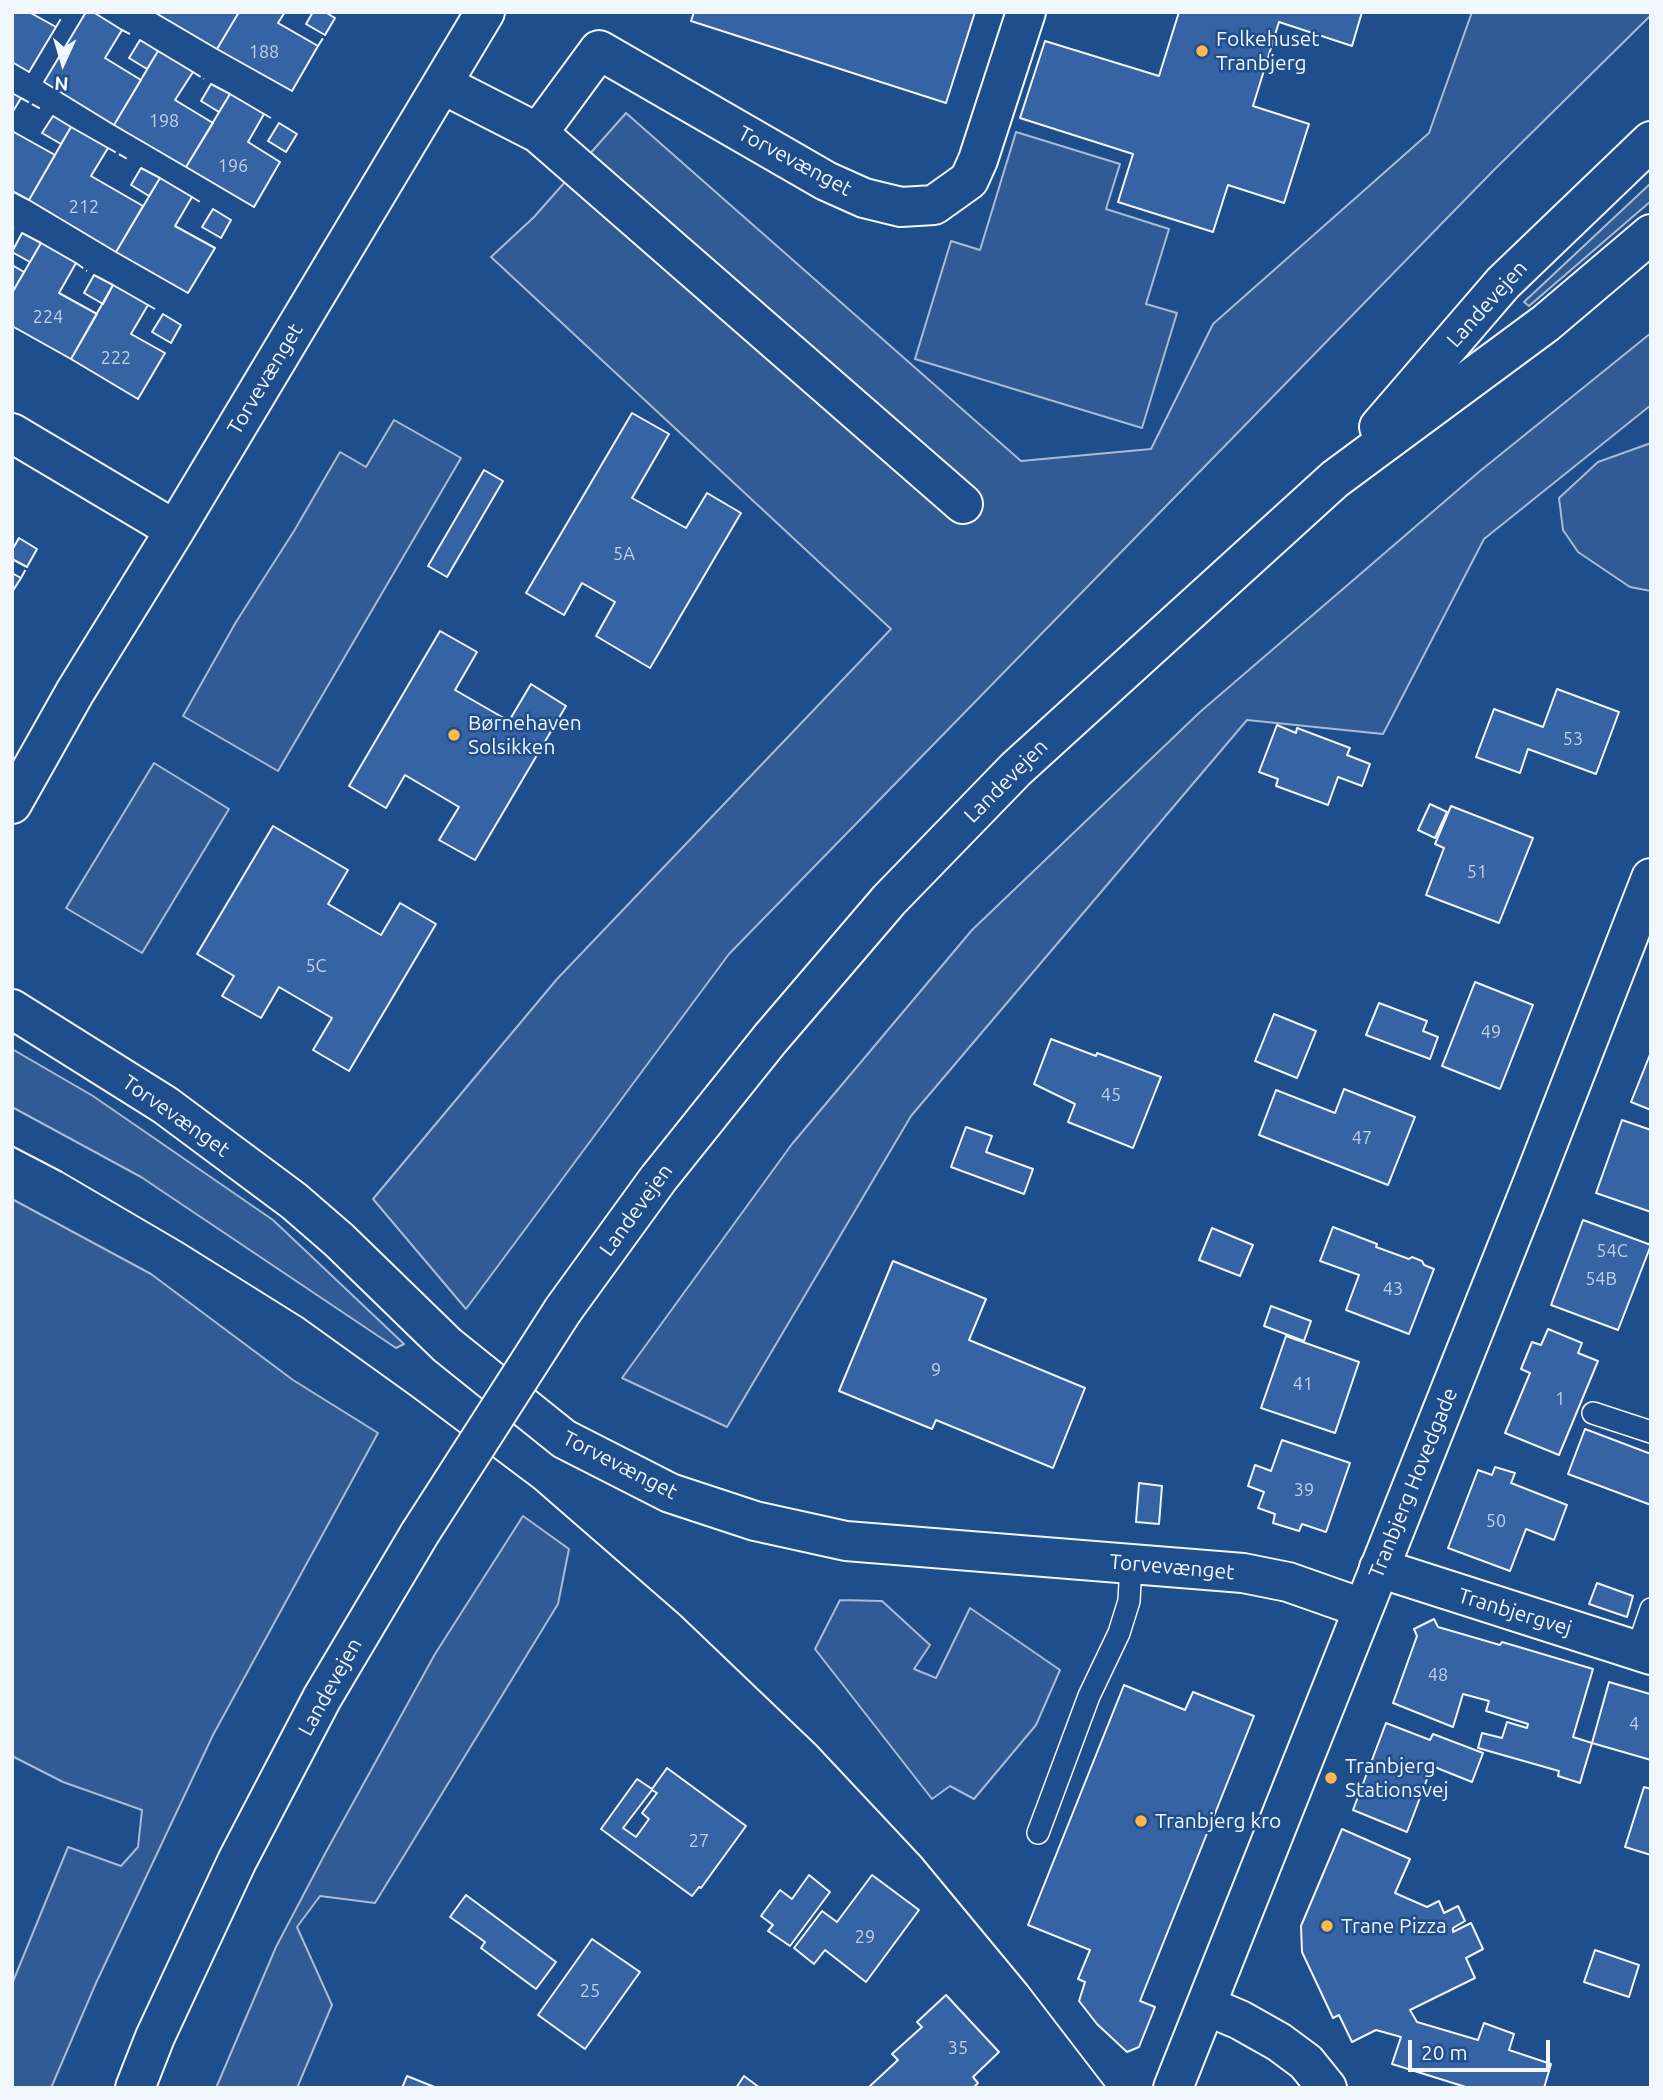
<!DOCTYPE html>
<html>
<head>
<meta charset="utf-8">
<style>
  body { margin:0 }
  #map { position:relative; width:1663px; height:2100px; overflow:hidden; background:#1f4e8c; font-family:Ubuntu,sans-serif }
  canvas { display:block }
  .frame { position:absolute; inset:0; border:14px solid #f2f6ff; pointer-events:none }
  .north { position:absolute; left:28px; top:28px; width:70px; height:70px; -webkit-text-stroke:5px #1f4e8c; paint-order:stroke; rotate:184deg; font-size:19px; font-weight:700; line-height:28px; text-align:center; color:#f2f6ff }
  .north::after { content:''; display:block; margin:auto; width:24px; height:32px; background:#f2f6ff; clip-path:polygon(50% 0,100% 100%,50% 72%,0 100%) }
  .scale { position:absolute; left:1408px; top:2040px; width:142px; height:32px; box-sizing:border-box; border:4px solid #f2f6ff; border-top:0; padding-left:9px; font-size:21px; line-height:24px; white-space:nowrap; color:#f2f6ff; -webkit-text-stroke:5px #1f4e8c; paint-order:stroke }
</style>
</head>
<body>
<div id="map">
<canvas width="1663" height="2100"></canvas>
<div class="frame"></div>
<div class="north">N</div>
<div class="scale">20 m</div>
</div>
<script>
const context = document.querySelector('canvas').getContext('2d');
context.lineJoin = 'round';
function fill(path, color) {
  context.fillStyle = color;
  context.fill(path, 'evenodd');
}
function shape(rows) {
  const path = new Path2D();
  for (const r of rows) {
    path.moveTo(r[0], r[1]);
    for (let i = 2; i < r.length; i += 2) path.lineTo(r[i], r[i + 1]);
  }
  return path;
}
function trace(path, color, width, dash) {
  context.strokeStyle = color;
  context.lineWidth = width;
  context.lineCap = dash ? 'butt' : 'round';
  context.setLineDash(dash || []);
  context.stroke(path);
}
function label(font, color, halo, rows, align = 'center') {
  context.font = font + ' Ubuntu,sans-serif';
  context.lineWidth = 5;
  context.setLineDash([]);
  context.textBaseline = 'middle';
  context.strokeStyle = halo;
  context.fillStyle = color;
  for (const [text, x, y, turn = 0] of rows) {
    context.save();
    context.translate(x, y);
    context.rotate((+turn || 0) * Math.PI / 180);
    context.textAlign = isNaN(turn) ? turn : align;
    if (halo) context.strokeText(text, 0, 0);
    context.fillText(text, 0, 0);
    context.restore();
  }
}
const built = shape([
  [1472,12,1651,12,1651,15,1493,171,729,954,466,1309,373,1199,557,979,891,629,491,257,534,217,626,113,1021,461,1151,449,1213,324,1429,133,1472,12],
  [1016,132,1120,164,1106,209,1169,229,1146,304,1177,313,1142,428,915,359,951,241,980,250,1016,132],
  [1651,183,1651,201,1529,306,1524,302,1651,183],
  [1651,333,1651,405,1484,539,1383,734,1247,720,911,1116,727,1427,622,1378,792,1144,972,930,1200,712,1480,471,1651,333],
  [394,420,461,458,278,771,183,716,236,622,294,531,340,452,366,467,394,420],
  [1651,443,1651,591,1630,587,1578,552,1563,530,1559,498,1598,462,1651,443],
  [154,763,229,809,142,953,66,908,154,763],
  [12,1049,93,1096,273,1220,404,1344,396,1348,141,1177,12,1107,12,1049],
  [12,1199,151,1274,293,1380,378,1433,213,1735,96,1983,51,2088,12,2088,12,1984,68,1847,121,1866,138,1847,142,1810,63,1782,12,1756,12,1199],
  [523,1516,569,1549,558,1604,375,1903,320,1896,297,1927,332,2005,297,2088,216,2088,276,1947,327,1850,435,1654,523,1516],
  [840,1600,882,1601,930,1645,914,1669,936,1678,970,1608,1060,1670,1036,1725,974,1799,950,1786,932,1799,815,1649,840,1600]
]);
const building = shape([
  [12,12,29,12,56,27,29,72,12,62,12,12],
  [86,12,93,12,122,30,105,58,141,80,114,125,44,82,86,12],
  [154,12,239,12,217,49,154,12],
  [239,12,285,12,278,23,318,46,292,91,217,49,239,12],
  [313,12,325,12,335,18,325,35,306,24,313,12],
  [694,12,975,12,946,103,691,21,694,12],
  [1179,12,1362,12,1352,46,1279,22,1253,106,1309,124,1284,203,1228,185,1213,232,1118,202,1133,154,1020,118,1045,41,1159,76,1179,12],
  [140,40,158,51,147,69,129,58,140,40],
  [158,51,193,72,175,100,213,123,186,167,114,125,158,51],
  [211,84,230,94,219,112,201,101,211,84],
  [12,93,21,98,12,113,12,93],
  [230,94,264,114,248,142,280,162,254,207,186,167,230,94],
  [53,116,71,127,61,144,42,133,53,116],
  [279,123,297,134,286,152,268,141,279,123],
  [71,127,108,148,91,176,143,206,116,252,29,200,71,127],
  [12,131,55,155,29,200,12,191,12,131],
  [141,168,160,178,149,196,131,185,141,168],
  [160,178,192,197,175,226,215,248,188,293,116,252,160,178],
  [213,209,231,220,221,238,202,227,213,209],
  [22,233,41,243,30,262,12,252,22,233],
  [41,243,76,263,59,293,97,314,71,359,12,326,12,293,41,243],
  [12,265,24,272,12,293,12,265],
  [94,275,113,285,103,304,84,293,94,275],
  [113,285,148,305,131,334,165,353,138,399,71,359,113,285],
  [163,314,181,325,171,343,152,332,163,314],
  [632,413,669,434,632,498,686,528,707,493,741,513,650,668,596,636,615,602,582,583,564,615,526,593,632,413],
  [484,470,503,481,447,577,428,566,484,470],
  [19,538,37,549,27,567,12,559,12,550,19,538],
  [12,573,21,578,12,592,12,573],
  [440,631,477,652,455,690,509,721,531,684,566,706,475,860,439,840,459,807,405,775,386,808,349,786,440,631],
  [1557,689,1619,712,1596,774,1528,749,1520,773,1476,757,1494,709,1543,727,1557,689],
  [1277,725,1296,733,1297,728,1350,748,1347,755,1370,764,1362,786,1338,777,1328,805,1276,786,1278,779,1259,772,1277,725],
  [1430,804,1447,812,1435,838,1418,830,1430,804],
  [1451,806,1533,838,1499,923,1426,895,1444,848,1435,844,1451,806],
  [273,826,348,870,328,904,381,935,400,903,436,924,349,1071,313,1050,332,1018,279,987,261,1018,222,996,234,976,197,954,273,826],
  [1475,982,1533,1005,1500,1089,1442,1066,1475,982],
  [1379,1003,1427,1021,1423,1031,1438,1037,1430,1059,1366,1035,1379,1003],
  [1274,1014,1316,1031,1297,1078,1255,1061,1274,1014],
  [1051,1039,1096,1056,1097,1053,1161,1077,1133,1148,1068,1122,1075,1104,1034,1084,1051,1039],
  [1651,1052,1651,1110,1631,1102,1651,1052],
  [1344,1089,1415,1117,1388,1185,1259,1135,1276,1090,1335,1113,1344,1089],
  [1622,1120,1651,1130,1651,1212,1596,1193,1622,1120],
  [966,1127,992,1136,986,1152,1033,1169,1024,1194,951,1167,966,1127],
  [1583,1220,1651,1245,1618,1330,1551,1305,1583,1220],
  [1333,1227,1377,1244,1376,1247,1409,1259,1412,1257,1422,1261,1424,1265,1434,1269,1409,1334,1346,1310,1359,1275,1320,1261,1333,1227],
  [1212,1228,1253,1245,1240,1276,1199,1260,1212,1228],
  [893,1261,986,1299,969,1340,1085,1388,1053,1468,936,1420,932,1429,839,1391,893,1261],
  [1271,1306,1311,1321,1304,1341,1264,1326,1271,1306],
  [1548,1329,1582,1343,1578,1353,1598,1361,1559,1455,1505,1433,1530,1373,1521,1369,1532,1342,1541,1345,1548,1329],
  [1286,1336,1359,1362,1335,1433,1261,1408,1286,1336],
  [1585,1429,1651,1454,1651,1505,1568,1474,1585,1429],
  [1282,1440,1350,1463,1326,1532,1302,1524,1299,1531,1273,1523,1275,1514,1258,1508,1264,1492,1248,1486,1255,1465,1271,1471,1282,1440],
  [1495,1467,1515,1473,1511,1483,1567,1505,1554,1540,1526,1529,1510,1571,1448,1548,1478,1470,1492,1475,1495,1467],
  [1139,1483,1162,1486,1159,1524,1136,1522,1139,1483],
  [1597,1583,1633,1596,1627,1617,1589,1604,1597,1583],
  [1434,1619,1438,1627,1500,1645,1502,1642,1593,1669,1573,1737,1592,1743,1580,1783,1558,1776,1559,1771,1478,1748,1482,1733,1502,1738,1507,1722,1527,1728,1528,1724,1486,1711,1489,1701,1463,1694,1453,1727,1393,1703,1417,1636,1414,1629,1434,1619],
  [1609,1682,1650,1694,1651,1692,1651,1760,1592,1743,1609,1682],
  [1124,1685,1185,1710,1193,1692,1254,1716,1140,2001,1155,2007,1139,2047,1127,2052,1097,2024,1079,2001,1085,1982,1078,1979,1090,1950,1028,1925,1124,1685],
  [1386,1723,1430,1740,1433,1734,1483,1753,1472,1782,1432,1766,1407,1832,1353,1810,1386,1723],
  [667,1768,746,1826,701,1888,699,1887,692,1896,601,1829,637,1779,652,1789,667,1768],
  [652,1790,657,1793,642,1813,649,1819,636,1837,623,1828,652,1790],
  [1644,1787,1651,1789,1651,1855,1625,1847,1644,1787],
  [1342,1829,1410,1859,1395,1893,1427,1907,1439,1901,1444,1913,1458,1906,1465,1921,1453,1928,1453,1932,1471,1923,1483,1949,1466,1958,1475,1978,1410,2010,1417,2022,1478,2040,1484,2023,1514,2034,1509,2050,1551,2064,1544,2088,1469,2088,1392,2064,1401,2037,1376,2030,1352,2042,1339,2015,1333,2018,1302,1952,1301,1926,1342,1829],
  [809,1875,830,1892,790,1946,768,1931,773,1925,761,1916,780,1890,792,1899,809,1875],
  [872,1875,919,1910,866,1982,825,1950,814,1964,794,1948,822,1911,837,1922,872,1875],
  [466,1895,556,1962,536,1989,481,1948,485,1942,450,1917,466,1895],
  [592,1939,640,1972,585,2049,538,2015,592,1939],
  [1595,1950,1639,1965,1629,1997,1584,1982,1595,1950],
  [946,1995,999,2052,973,2077,978,2083,973,2088,872,2088,870,2086,898,2060,892,2054,922,2027,917,2022,946,1995],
  [407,2076,437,2088,402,2088,407,2076],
  [744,2076,760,2088,736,2088,744,2076]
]);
const lane = shape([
  [1593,1413,1651,1432],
  [1637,1650,1651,1609],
  [1038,1833,1089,1696,1119,1633,1129,1601,1131,1564]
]);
const street = shape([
  [442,84,538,133,963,504],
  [538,133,599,50,826,181,864,198,901,207,934,205,969,180,978,160,1026,12],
  [12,433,175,530],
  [12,804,75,692,175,530,485,12],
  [12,1009,165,1105,294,1201,339,1240,447,1345,564,1439,670,1493,755,1521,846,1541,1243,1573,1288,1582,1362,1608],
  [1379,1568,1651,1655],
  [1207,2006,1240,2020,1279,2042,1306,2062,1327,2088]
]);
const secondary = shape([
  [1379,427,1503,283,1651,141],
  [563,1310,658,1179,770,1039,889,900,1016,769,1335,479,1546,323,1651,234],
  [135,2088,155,2037,237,1861,322,1698,420,1533],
  [1173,2088,1531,1187,1651,878]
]);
const tram = shape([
  [12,1146,62,1172,183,1243,303,1318,413,1397,534,1488,680,1615,816,1745,921,1857,1027,1985,1106,2088]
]);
const secondaryBridge = shape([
  [420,1533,563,1310]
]);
const fence = shape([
  [56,27,62,17],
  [122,30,132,35],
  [318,46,325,35],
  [193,72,204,79],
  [21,98,41,109],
  [264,114,271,118],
  [108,148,129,160],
  [192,197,200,202],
  [12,227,14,228],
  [76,263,87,271],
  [148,305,155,309],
  [21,578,27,567]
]);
const markers = [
  [1202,51,7,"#ffb74d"],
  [454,735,7,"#ffb74d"],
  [1331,1778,7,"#ffb74d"],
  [1141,1821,7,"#ffb74d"],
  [1327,1926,7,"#ffb74d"]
];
const numberNames = [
  ["188",264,52],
  ["198",164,121],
  ["196",233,166],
  ["212",84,207],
  ["224",48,317],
  ["222",116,358],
  ["5A",624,554],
  ["53",1573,739],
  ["51",1477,872],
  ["5C",316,966],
  ["49",1491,1032],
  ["45",1111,1095],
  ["47",1362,1138],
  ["54C",1612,1251],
  ["54B",1601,1279],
  ["43",1393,1289],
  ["9",936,1370],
  ["41",1303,1384],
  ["1",1560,1399],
  ["39",1304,1490],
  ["50",1496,1521],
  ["48",1438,1675],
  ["4",1634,1724],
  ["27",699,1841],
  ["29",865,1937],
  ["25",590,1991],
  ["35",958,2048]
];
const poiNames = [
  ["Folkehuset",1216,39],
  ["Tranbjerg",1216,63],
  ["Børnehaven",468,723],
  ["Solsikken",468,747],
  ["Tranbjerg",1345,1766],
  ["Stationsvej",1345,1790],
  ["Tranbjerg kro",1155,1821],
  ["Trane Pizza",1341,1926]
];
const streetNames = [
  ["Torvevænget",795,161,28],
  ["Landevejen",1487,304,-48],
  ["Torvevænget",265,379,-59],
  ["Landevejen",1006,781,-45],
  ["Torvevænget",176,1116,35],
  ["Landevejen",636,1210,-54],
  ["Torvevænget",620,1465,27],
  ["Tranbjerg Hovedgade",1413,1483,-68],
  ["Torvevænget",1172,1567,5],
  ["Tranbjergvej",1515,1612,17],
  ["Landevejen",330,1687,-61]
];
fill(built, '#305b95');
trace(built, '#a8bbd7', 2);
fill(building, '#3563a3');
trace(building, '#f2f6ff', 2);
trace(lane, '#f2f6ff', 24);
trace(street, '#f2f6ff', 42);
trace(secondary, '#f2f6ff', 42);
trace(lane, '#1f4e8c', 21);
trace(street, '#1f4e8c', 38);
trace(secondary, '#1f4e8c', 38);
trace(tram, '#f2f6ff', 2);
trace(secondaryBridge, '#f2f6ff', 42, []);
trace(secondaryBridge, '#1f4e8c', 38);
trace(fence, '#f2f6ff', 2, [9, 3.5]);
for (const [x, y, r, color] of markers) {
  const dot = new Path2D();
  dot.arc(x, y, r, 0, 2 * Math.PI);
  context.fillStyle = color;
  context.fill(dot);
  trace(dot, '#1f4e8c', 2.5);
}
label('18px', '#c3d1e8', null, numberNames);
label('21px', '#f2f6ff', '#1f4e8c', poiNames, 'left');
label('21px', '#f2f6ff', '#1f4e8c', streetNames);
</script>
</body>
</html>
